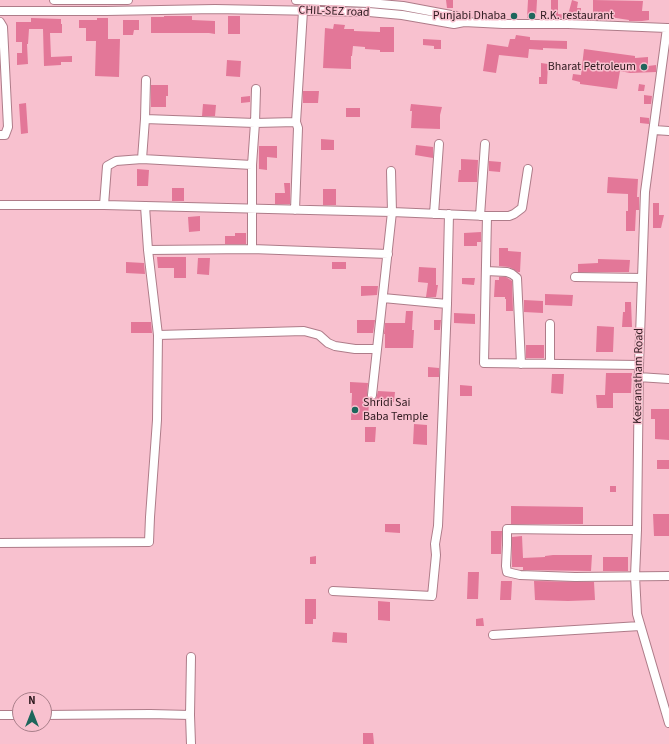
<!DOCTYPE html>
<html>
<head>
<meta charset="utf-8">
<style>
  body { margin:0 }
  #map { position:relative; width:669px; height:744px; overflow:hidden; background:#f8c1cf; font-family:"Source Sans 3",sans-serif }
  canvas { display:block }
  .north { position:absolute; left:12px; top:692px; width:40px; height:40px; box-sizing:border-box; background:#f8c1cf; border:1px solid #a77e89; border-radius:50%; rotate:0deg; font-size:11px; font-weight:700; line-height:16px; text-align:center; color:#2e1a1f }
  .north::after { content:''; display:block; margin:auto; width:14px; height:18px; background:#1e665c; clip-path:polygon(50% 0,100% 100%,50% 72%,0 100%) }
</style>
</head>
<body>
<div id="map">
<canvas width="669" height="744"></canvas>
<div class="north">N</div>
</div>
<script>
const context = document.querySelector('canvas').getContext('2d');
context.lineJoin = 'round';
function fill(path, color) {
  context.fillStyle = color;
  context.fill(path, 'evenodd');
}
function shape(rows) {
  const path = new Path2D();
  for (const r of rows) {
    path.moveTo(r[0], r[1]);
    for (let i = 2; i < r.length; i += 2) path.lineTo(r[i], r[i + 1]);
  }
  return path;
}
function trace(path, color, width, dash) {
  context.strokeStyle = color;
  context.lineWidth = width;
  context.lineCap = dash ? 'butt' : 'round';
  context.setLineDash(dash || []);
  context.stroke(path);
}
function label(font, color, halo, rows, align = 'center') {
  context.font = font + ' "Source Sans 3",sans-serif';
  context.lineWidth = 3;
  context.setLineDash([]);
  context.textBaseline = 'middle';
  context.strokeStyle = halo;
  context.fillStyle = color;
  for (const [text, x, y, turn = 0] of rows) {
    context.save();
    context.translate(x, y);
    context.rotate((+turn || 0) * Math.PI / 180);
    context.textAlign = isNaN(turn) ? turn : align;
    if (halo) context.strokeText(text, 0, 0);
    context.fillText(text, 0, 0);
    context.restore();
  }
}
const building = shape([
  [446,0,453,0,453,8,447,8],
  [528,0,537,0,536,18,527,18],
  [551,0,558,0,558,14,568,15,572,0,578,2,577,8,581,8,581,13,593,13,593,0,643,1,642,11,649,11,649,20,642,21,629,21,629,20,603,16,603,20,550,18,550,14,551,14],
  [164,16,192,16,192,20,215,21,215,34,209,33,151,33,151,17,164,17],
  [228,16,240,16,240,34,228,34],
  [31,18,61,19,61,24,62,24,62,33,50,33,51,57,72,56,72,62,61,62,61,65,44,66,43,29,29,29,28,44,27,44,28,64,17,65,17,53,22,53,22,42,16,42,16,22,31,22],
  [97,18,108,18,108,39,120,39,119,77,95,76,96,41,86,41,86,28,79,28,79,20,97,20],
  [123,20,139,20,139,30,134,30,133,35,123,35],
  [334,24,345,25,344,29,354,29,354,31,380,32,380,27,394,27,394,52,380,52,380,50,365,49,365,47,353,46,352,56,351,56,351,69,323,68,325,28,333,29],
  [516,35,530,37,530,40,567,41,567,49,543,48,543,50,529,49,528,58,499,55,496,73,483,71,487,44,508,47,510,39,515,39],
  [423,39,441,40,441,49,434,49,434,46,423,45],
  [584,49,635,56,635,58,648,57,648,66,656,65,656,72,630,73,620,71,617,89,580,84,580,82,572,80,573,74,581,75],
  [227,60,241,61,240,77,226,76],
  [541,63,548,64,547,84,539,84,539,77,541,77],
  [639,84,645,85,644,91,638,91],
  [151,85,168,85,168,96,166,96,166,107,151,107],
  [303,91,319,91,318,103,303,103],
  [644,95,652,96,651,104,644,104],
  [250,96,250,102,241,103,241,97],
  [26,103,28,133,21,134,19,104],
  [203,104,216,105,215,116,202,116],
  [411,104,442,107,440,115,440,129,411,128,412,111,410,111],
  [346,108,360,108,360,117,346,117],
  [640,117,649,118,649,124,640,123],
  [321,139,334,140,334,150,321,150],
  [416,145,433,147,433,158,415,155],
  [259,146,277,146,277,158,267,157,267,170,259,169],
  [461,159,478,160,477,182,458,182,459,170,461,170],
  [489,161,501,162,500,172,489,171],
  [137,169,149,170,148,186,137,186],
  [608,177,638,179,637,197,639,197,639,210,636,210,635,231,626,231,626,211,628,211,628,194,607,193],
  [284,183,290,183,290,204,275,204,275,193,285,193],
  [172,188,184,188,184,201,172,201],
  [323,189,336,189,336,205,323,205],
  [653,203,659,203,659,215,664,215,661,228,653,228],
  [200,216,200,231,189,232,188,217],
  [481,232,481,242,477,242,477,246,464,246,464,233],
  [235,233,246,233,246,244,225,244,225,236,235,236],
  [499,248,508,248,508,251,521,252,520,272,518,272,509,267,499,266],
  [157,257,186,257,186,278,174,278,174,268,158,268],
  [198,258,210,258,209,275,197,274],
  [598,259,630,260,629,272,578,272,578,264,598,263],
  [126,262,144,263,145,274,126,273],
  [332,262,346,262,346,269,332,269],
  [419,267,436,268,436,285,438,285,436,297,426,297,428,283,418,282],
  [499,277,506,277,512,281,513,311,506,311,506,299,505,299,505,297,494,297,495,280,499,280],
  [462,278,475,278,474,285,462,284],
  [361,286,378,286,377,295,361,296],
  [545,294,573,295,572,306,545,305],
  [524,300,543,301,543,313,524,312],
  [625,302,631,302,632,327,622,327,623,312,625,312],
  [406,311,413,311,412,330,414,330,413,348,385,348,385,334,384,334,385,323,405,323],
  [454,313,475,314,475,324,454,323],
  [357,320,375,320,373,333,357,333],
  [434,320,441,320,440,330,434,330],
  [131,322,151,322,152,333,131,333],
  [597,326,614,327,613,352,596,352],
  [526,345,544,345,544,358,526,358],
  [428,367,439,368,439,377,428,377],
  [606,373,632,373,631,393,613,393,613,408,597,408,596,395,605,395],
  [552,374,564,374,563,394,551,393],
  [350,382,368,383,367,397,368,399,371,400,374,400,376,399,378,391,395,392,394,402,369,401,368,420,351,420,352,393,350,393],
  [460,385,472,386,472,396,460,396],
  [651,409,669,409,669,440,655,439,655,419,651,419],
  [414,424,427,425,427,445,413,444],
  [365,427,376,427,375,442,365,442],
  [657,460,669,460,669,469,657,469],
  [610,486,616,486,616,492,610,492],
  [511,506,583,507,583,524,511,524],
  [653,514,669,514,669,536,654,536],
  [385,524,400,524,400,533,385,532],
  [491,531,502,531,501,554,491,554],
  [522,536,523,558,545,557,545,556,553,555,592,555,591,571,523,570,523,567,512,567,512,537],
  [316,556,316,564,310,564,310,557],
  [603,557,628,557,628,571,603,571],
  [468,572,479,572,478,599,467,599],
  [501,581,512,581,511,600,500,600],
  [534,581,594,582,595,600,568,601,535,600],
  [305,599,316,599,316,619,313,619,313,624,305,624],
  [378,601,390,602,390,621,378,620],
  [483,618,484,626,476,626,476,619],
  [333,632,347,633,347,643,332,642],
  [363,733,373,733,374,744,363,744]
]);
const minor = shape([
  [54,0,128,0],
  [296,0,369,3,403,6,456,16,464,22],
  [0,11,106,11,215,9,369,12,402,15,454,24,464,22,503,24,568,24,667,28],
  [0,22,3,27,8,127,5,135,0,135],
  [669,28,667,28,645,192,639,365,637,530,635,576,637,614,669,723],
  [145,119,255,123,296,122],
  [654,130,669,131],
  [142,159,252,165],
  [0,205,104,205,392,212,391,171],
  [104,205,107,166,116,161,142,159,145,119,146,80],
  [145,206,148,250],
  [295,210,298,128,296,122,303,11],
  [434,214,439,144],
  [480,216,485,144],
  [487,216,509,216,514,214,522,208,528,169],
  [252,249,252,165,255,123,256,89],
  [486,271,507,272,512,274,517,278,521,364],
  [575,277,642,278],
  [383,298,447,304],
  [550,324,550,364],
  [158,335,304,331,319,335,328,343,335,346,355,349,377,349],
  [638,377,669,379],
  [372,395,392,212,487,216,484,363,639,365],
  [637,530,585,530,507,529,507,545,506,566,507,572,520,575,575,577,669,576],
  [0,543,149,542,150,517,157,420,158,335,148,250,252,249,388,254],
  [333,591,432,596,436,555,435,544,438,526,447,304,449,214],
  [493,635,640,626],
  [0,715,20,715],
  [44,715,150,714,190,715],
  [191,744,190,715,191,657]
]);
const markers = [
  [514,16,4,"#1e665c"],
  [532,16,4,"#1e665c"],
  [644,67,4,"#1e665c"],
  [355,410,4,"#1e665c"]
];
const streetNames = [
  ["CHIL-SEZ road",334,12,2],
  ["Keeranatham Road",639,376,-89]
];
const poiNames = [
  ["Punjabi Dhaba",506,16],
  ["R.K. restaurant",540,16,"left"],
  ["Bharat Petroleum",636,67],
  ["Shridi Sai",363,403,"left"],
  ["Baba Temple",363,417,"left"]
];
fill(building, '#e37798');
trace(minor, '#ae7c89', 10);
trace(minor, '#fff', 8);
for (const [x, y, r, color] of markers) {
  const dot = new Path2D();
  dot.arc(x, y, r, 0, 2 * Math.PI);
  context.fillStyle = color;
  context.fill(dot);
  trace(dot, '#f8c1cf', 1.5);
}
label('12px', '#2e1a1f', '#f8c1cf', streetNames);
label('12px', '#2e1a1f', '#f8c1cf', poiNames, 'right');
</script>
</body>
</html>
